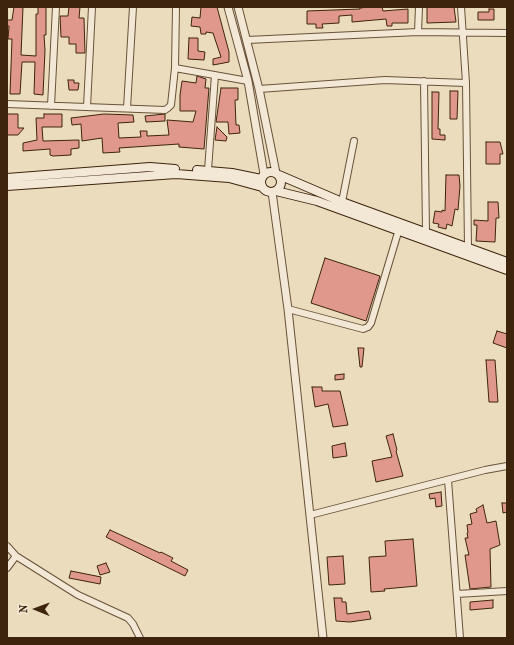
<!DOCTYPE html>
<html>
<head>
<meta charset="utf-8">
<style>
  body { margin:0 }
  #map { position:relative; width:514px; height:645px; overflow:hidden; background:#ebdcbe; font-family:"IM FELL French Canon",serif }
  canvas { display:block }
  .frame { position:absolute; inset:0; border:8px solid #3e240d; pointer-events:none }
  .north { position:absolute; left:16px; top:589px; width:40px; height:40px; -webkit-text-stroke:3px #f2e8d5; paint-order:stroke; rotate:271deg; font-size:11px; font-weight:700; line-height:16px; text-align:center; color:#3e240d }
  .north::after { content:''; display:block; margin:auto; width:14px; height:18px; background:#3e240d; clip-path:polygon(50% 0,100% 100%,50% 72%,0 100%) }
</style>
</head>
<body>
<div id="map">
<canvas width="514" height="645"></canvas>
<div class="frame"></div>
<div class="north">N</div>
</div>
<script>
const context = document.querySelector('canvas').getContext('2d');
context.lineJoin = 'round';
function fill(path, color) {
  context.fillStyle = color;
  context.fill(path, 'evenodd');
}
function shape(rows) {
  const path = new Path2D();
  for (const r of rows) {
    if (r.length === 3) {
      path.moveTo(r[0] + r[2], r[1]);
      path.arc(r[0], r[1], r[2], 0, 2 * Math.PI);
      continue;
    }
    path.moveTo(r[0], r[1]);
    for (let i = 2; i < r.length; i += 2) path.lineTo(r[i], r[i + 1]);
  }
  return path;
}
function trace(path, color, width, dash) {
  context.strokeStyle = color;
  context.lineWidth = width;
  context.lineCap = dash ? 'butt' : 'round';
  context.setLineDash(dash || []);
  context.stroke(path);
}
const building = shape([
  [14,7,23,7,21,55,36,56,36,14,38,14,38,7,46,7,46,35,44,35,45,50,43,95,34,94,35,62,22,62,20,94,10,94,12,39,8,39,9,26,7,26,7,20,12,20,14,7],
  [69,7,80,7,79,18,84,18,85,53,76,53,76,44,69,44,69,37,61,37,60,16,68,16,69,7],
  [201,7,217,7,229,52,229,62,213,65,213,59,221,57,213,33,206,32,206,34,201,34,200,27,191,26,192,17,200,18,201,7],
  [369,7,382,7,383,11,408,9,408,23,392,23,392,26,387,26,386,19,352,22,352,15,339,16,339,23,322,24,323,28,316,28,316,24,307,24,307,11,360,9,360,8,369,7],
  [427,7,454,7,456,22,427,23,427,7],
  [489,9,494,9,494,20,478,20,478,12,489,12,489,9],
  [189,38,198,38,198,51,205,52,204,60,188,59,189,38],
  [197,76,206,79,205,88,209,88,204,149,179,147,179,144,119,148,120,152,103,153,102,138,82,141,81,124,72,125,71,118,104,114,133,115,134,122,118,123,119,138,141,137,140,131,147,131,147,136,169,135,167,120,193,122,196,111,180,111,180,95,182,81,196,83,197,76],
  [68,80,74,80,74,83,79,83,78,90,69,90,68,80],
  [221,88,238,88,238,100,235,100,236,125,239,125,240,133,229,134,228,122,216,122,221,88],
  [450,91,458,91,457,119,450,119,450,91],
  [432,92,439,92,438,129,440,129,440,135,445,135,445,140,432,139,432,92],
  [7,114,18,114,18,128,24,128,18,135,7,135,7,114],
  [44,114,62,114,62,127,42,127,43,141,79,140,79,148,71,149,71,155,53,156,50,155,50,149,23,151,23,143,37,140,36,118,44,118,44,114],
  [165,114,165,121,146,122,145,116,165,114],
  [217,127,227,137,226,141,215,140,217,127],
  [486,142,500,142,503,154,500,154,500,164,486,164,486,142],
  [446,175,459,175,460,186,458,210,455,209,452,226,447,224,446,229,438,227,439,224,433,223,435,211,442,212,442,210,445,211,446,175],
  [488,202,498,202,499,218,496,218,495,242,476,241,477,225,474,225,474,220,488,221,488,202],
  [325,258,380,276,366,321,311,303,325,258],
  [497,331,507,334,507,348,493,343,497,331],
  [358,348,364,348,362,367,360,367,358,348],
  [486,360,495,360,498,402,489,402,486,360],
  [344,374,344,379,335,380,335,375,344,374],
  [312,387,322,387,322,391,340,391,348,425,333,427,328,404,315,407,312,387],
  [393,434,397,450,396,451,403,476,376,482,372,461,392,457,386,436,393,434],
  [345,443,347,456,333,458,332,446,345,443],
  [441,492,442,506,436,507,435,498,430,499,429,494,441,492],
  [502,503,507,503,507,512,503,513,502,503],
  [483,505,487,523,496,521,500,545,490,549,491,587,470,589,465,555,469,555,465,538,468,538,467,533,468,533,467,525,472,524,470,514,477,512,476,509,483,505],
  [110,530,160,553,161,552,173,558,171,561,188,570,185,576,106,537,110,530],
  [413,539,417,586,384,589,385,591,371,592,369,557,386,556,385,541,413,539],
  [343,556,345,584,329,585,327,557,343,556],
  [106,563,110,572,100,575,97,566,106,563],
  [71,571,101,577,100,584,69,578,71,571],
  [334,598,342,598,342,602,346,602,347,614,369,611,371,619,350,622,336,621,334,598],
  [493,600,493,608,470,610,470,602,493,600]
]);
const minor = shape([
  [461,7,466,83,468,248],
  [418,32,419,7],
  [247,40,418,32,507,33],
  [175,68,248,81],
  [424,81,426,232],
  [259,89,385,80,466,83],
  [7,104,165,110,168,108,171,105,175,68,176,7],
  [51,106,56,7],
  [87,107,92,7],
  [127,108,133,7],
  [208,170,215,75],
  [342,202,354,141],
  [288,309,363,329,368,327,371,323,399,229],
  [448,480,460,638],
  [310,515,485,470,507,466],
  [7,546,16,556,78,595,128,618,133,624,140,638],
  [7,568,16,556],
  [457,594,507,591]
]);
const tertiary = shape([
  [228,7,248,81,264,174],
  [238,7,259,89,276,173],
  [272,192,288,309,323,638]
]);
const secondary = shape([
  [197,170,232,173,261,179],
  [271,182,10],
  [279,175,342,202,507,262],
  [7,178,150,167,175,169],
  [7,186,176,174,229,178,262,187],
  [276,191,317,201,507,270]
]);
fill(building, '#e0988d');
trace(building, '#3e240d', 1);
trace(minor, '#695239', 8);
trace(tertiary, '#695239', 9);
trace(secondary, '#3e240d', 10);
trace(minor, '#f2e8d5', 6);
trace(tertiary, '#f2e8d5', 7);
trace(secondary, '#f2e8d5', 8);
</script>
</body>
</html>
